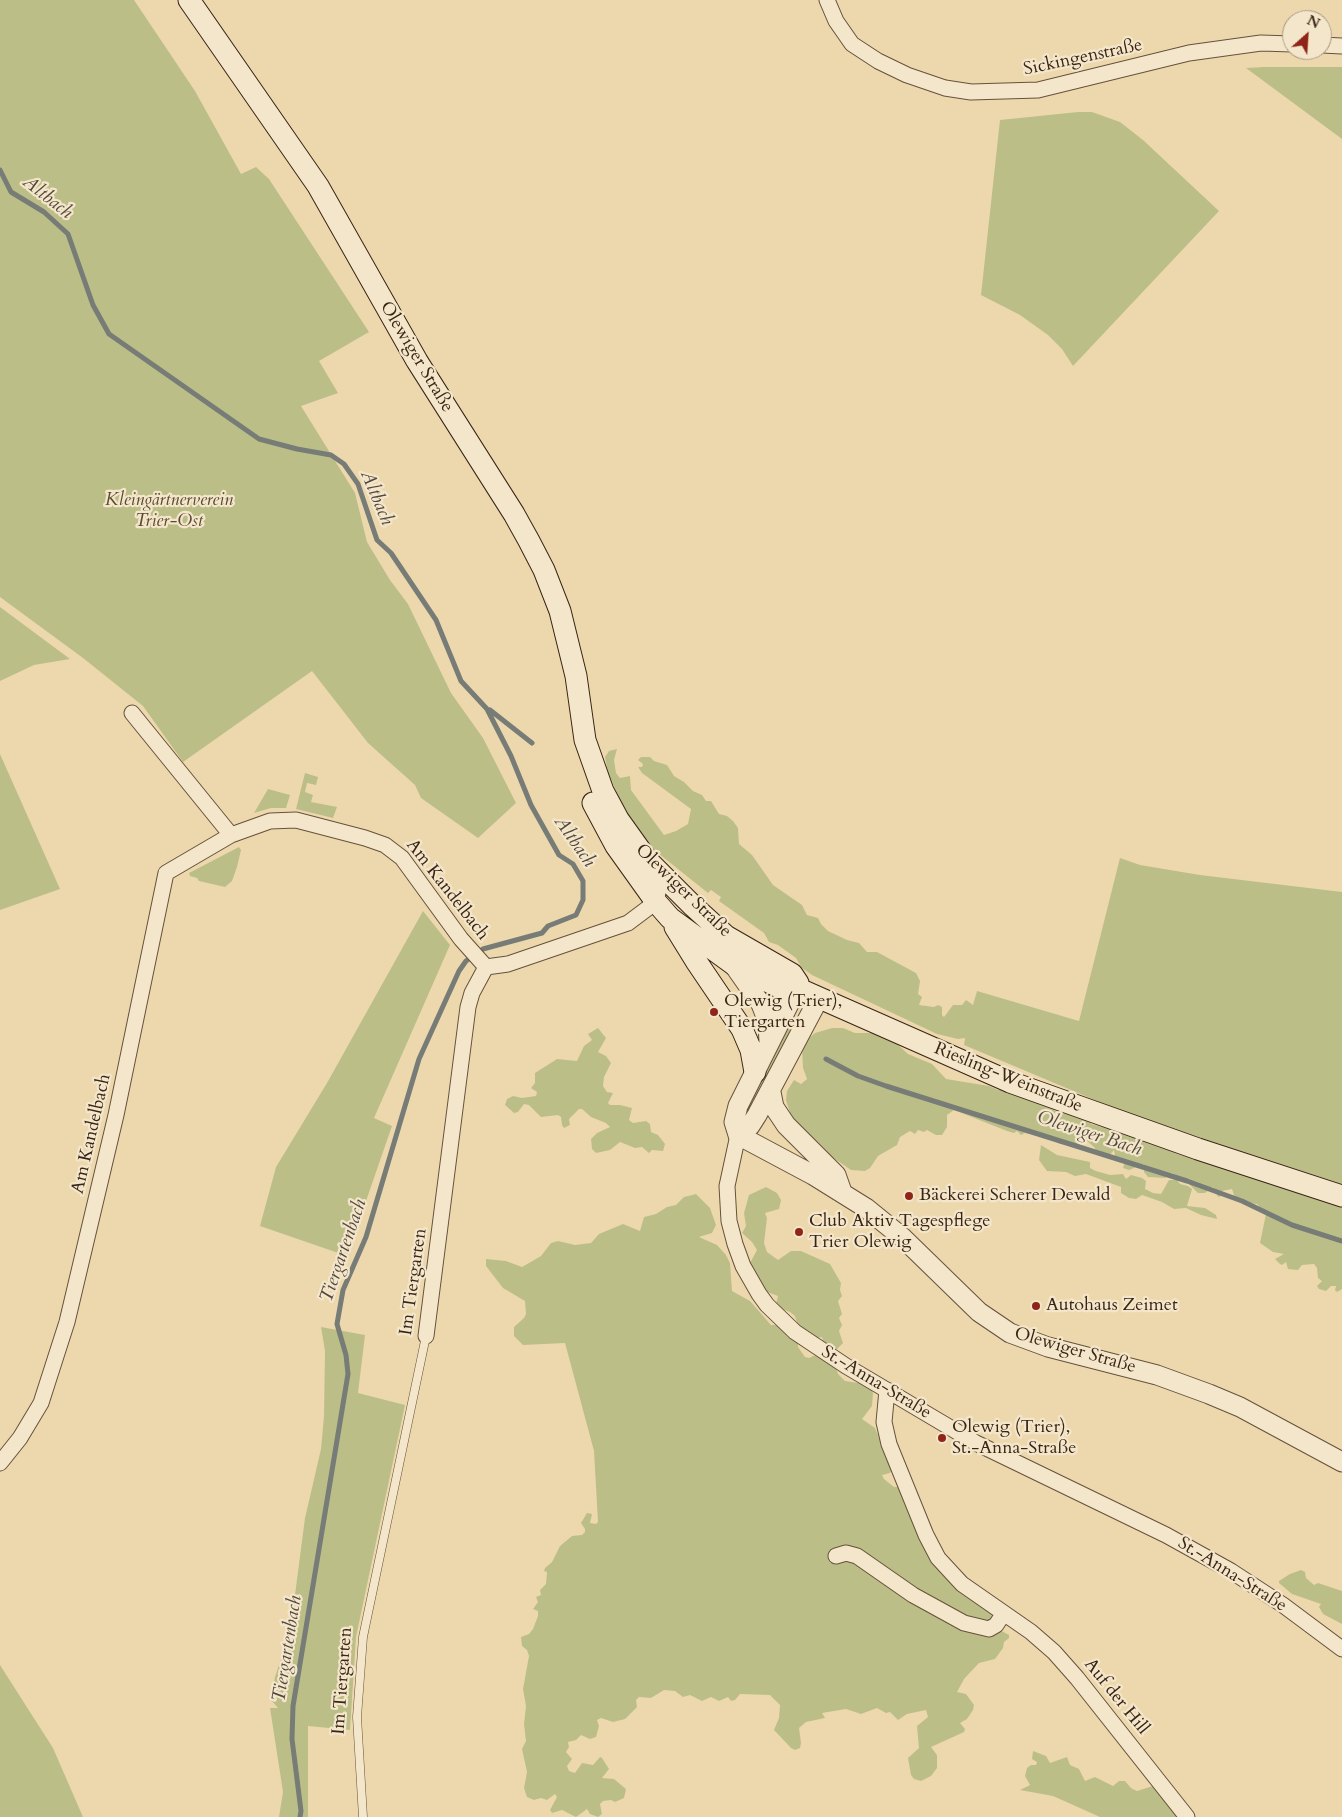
<!DOCTYPE html>
<html>
<head>
<meta charset="utf-8">
<style>
  body { margin:0 }
  #map { position:relative; width:1342px; height:1817px; overflow:hidden; background:#edd8ae; font-family:Cardo,serif }
  canvas { display:block }
  .north { position:absolute; left:1282px; top:10px; width:50px; height:50px; box-sizing:border-box; background:#f3e6ca; border:1px solid #a99882; border-radius:50%; rotate:26deg; font-size:14px; font-weight:700; line-height:20px; text-align:center; color:#392415 }
  .north::after { content:''; display:block; margin:auto; width:18px; height:22px; background:#8f2418; clip-path:polygon(50% 0,100% 100%,50% 72%,0 100%) }
</style>
</head>
<body>
<div id="map">
<canvas width="1342" height="1817"></canvas>
<div class="north">N</div>
</div>
<script>
const context = document.querySelector('canvas').getContext('2d');
context.lineJoin = 'round';
function fill(path, color) {
  context.fillStyle = color;
  context.fill(path, 'evenodd');
}
function shape(rows) {
  const path = new Path2D();
  for (const r of rows) {
    path.moveTo(r[0], r[1]);
    for (let i = 2; i < r.length; i += 2) path.lineTo(r[i], r[i + 1]);
  }
  return path;
}
function trace(path, color, width, dash) {
  context.strokeStyle = color;
  context.lineWidth = width;
  context.lineCap = dash ? 'butt' : 'round';
  context.setLineDash(dash || []);
  context.stroke(path);
}
function label(font, color, halo, rows, align = 'center') {
  context.font = font + ' Cardo,serif';
  context.lineWidth = 4.5;
  context.setLineDash([]);
  context.textBaseline = 'middle';
  context.strokeStyle = halo;
  context.fillStyle = color;
  for (const [text, x, y, turn = 0] of rows) {
    context.save();
    context.translate(x, y);
    context.rotate((+turn || 0) * Math.PI / 180);
    context.textAlign = isNaN(turn) ? turn : align;
    if (halo) context.strokeText(text, 0, 0);
    context.fillText(text, 0, 0);
    context.restore();
  }
}
const green = shape([
  [0,0,134,0,195,91,241,174,256,167,269,179,369,332,319,361,338,393,301,406,355,493,367,542,390,580,408,604,451,693,483,738,516,803,478,838,421,798,415,785,368,743,312,671,183,762,143,706,83,658,0,597],
  [1264,67,1342,67,1342,139,1246,68],
  [1078,112,1092,112,1120,122,1143,140,1219,211,1073,366,1062,349,1048,335,1020,315,981,295,1000,120],
  [0,607,70,659,34,665,0,681],
  [617,749,614,760,616,773,620,778,630,776,631,790,664,835,676,831,688,824,691,809,642,773,638,767,642,767,643,764,638,760,641,757,650,757,654,761,667,765,674,776,684,782,693,791,702,795,706,801,711,801,719,814,727,816,733,821,738,828,739,844,752,855,773,885,802,905,807,915,818,918,821,924,828,931,847,940,859,943,867,952,877,952,916,973,920,981,918,994,922,997,919,1005,934,1007,938,1005,942,1007,942,1015,944,1017,953,1005,962,1005,966,1000,973,1005,977,991,1079,1021,1120,858,1140,865,1200,875,1342,892,1342,1184,1128,1114,964,1045,965,1038,958,1039,937,1034,812,975,802,968,796,958,778,945,769,942,764,933,719,901,721,897,711,890,708,893,653,849,628,817,608,773,605,757,609,751],
  [0,754,60,889,0,910],
  [305,773,318,777,316,785,307,783,305,792,313,795,311,802,337,807,333,818,296,809],
  [268,789,290,795,286,808,271,808,254,813],
  [239,847,241,850,237,867,232,881,225,887,199,881,197,878,190,876,189,873],
  [423,911,450,945,374,1118,392,1126,347,1256,260,1226,276,1167,327,1083],
  [787,1024,792,1027,756,1100,751,1098],
  [598,1028,606,1038,598,1052,606,1056,611,1063,604,1077,603,1086,607,1092,613,1093,608,1103,610,1105,620,1105,632,1108,629,1120,633,1123,646,1121,650,1124,651,1132,658,1135,665,1144,663,1151,652,1150,649,1153,642,1147,635,1148,620,1142,610,1150,596,1153,592,1149,591,1139,597,1133,610,1127,606,1123,591,1117,582,1109,579,1109,569,1119,570,1125,564,1128,562,1125,561,1117,558,1115,541,1117,529,1105,524,1104,518,1112,514,1113,505,1105,507,1099,513,1096,522,1098,536,1096,537,1092,531,1088,535,1083,535,1073,557,1059,577,1061,584,1046,592,1040,588,1034],
  [832,1028,843,1028,855,1033,875,1033,896,1043,908,1054,932,1064,946,1079,989,1086,998,1090,1006,1088,1044,1102,1058,1113,1070,1114,1088,1119,1091,1124,1102,1127,1106,1124,1152,1136,1158,1147,1165,1147,1177,1154,1342,1200,1342,1289,1337,1292,1335,1290,1336,1286,1331,1286,1326,1291,1319,1289,1317,1286,1322,1281,1318,1278,1317,1268,1314,1264,1302,1265,1298,1270,1288,1269,1286,1262,1282,1265,1280,1264,1275,1259,1284,1254,1273,1252,1260,1243,1266,1214,1257,1204,1236,1201,1232,1189,1222,1191,1221,1196,1218,1197,1213,1187,1205,1193,1198,1193,1188,1183,1188,1180,1181,1180,1172,1173,1165,1178,1148,1177,1144,1172,1144,1164,1129,1170,1123,1168,1125,1161,1118,1159,1115,1156,1114,1150,1108,1157,1096,1154,1095,1148,1086,1140,1075,1145,1060,1144,1051,1139,1025,1133,1021,1135,1017,1131,1014,1133,1007,1131,954,1110,947,1115,947,1127,942,1135,936,1135,927,1130,924,1132,918,1130,915,1134,910,1131,900,1137,897,1145,878,1156,870,1168,865,1171,851,1170,832,1157,818,1142,809,1142,787,1118,791,1116,786,1100,787,1091,794,1080,801,1084,807,1079,803,1068,802,1049,808,1039,815,1033],
  [1041,1145,1057,1155,1090,1162,1090,1168,1096,1171,1110,1175,1123,1174,1126,1179,1131,1175,1142,1178,1146,1181,1145,1189,1153,1193,1161,1194,1169,1180,1177,1180,1180,1184,1188,1186,1192,1189,1187,1206,1205,1208,1216,1215,1217,1219,1201,1215,1186,1208,1174,1209,1162,1202,1142,1195,1136,1199,1129,1198,1121,1193,1121,1187,1086,1174,1075,1176,1066,1172,1047,1171,1039,1160],
  [766,1187,777,1193,781,1200,779,1209,765,1213,767,1218,764,1243,767,1252,778,1260,791,1251,801,1251,830,1264,841,1283,840,1290,842,1296,838,1301,842,1314,839,1318,842,1325,839,1331,843,1343,836,1350,830,1351,824,1345,822,1337,817,1338,798,1326,795,1316,790,1312,779,1308,776,1304,778,1296,762,1290,750,1263,757,1250,752,1242,742,1233,746,1226,744,1213,749,1195],
  [696,1194,710,1208,716,1225,712,1233,699,1237,717,1245,726,1255,730,1263,732,1291,750,1301,771,1325,778,1325,798,1340,798,1347,805,1357,809,1358,820,1353,835,1365,838,1374,845,1381,865,1384,871,1389,873,1393,872,1406,862,1419,875,1428,892,1469,890,1473,882,1475,884,1479,894,1487,902,1487,926,1545,924,1549,935,1561,934,1566,991,1604,998,1629,1009,1635,1009,1638,1004,1642,1003,1648,995,1659,979,1663,964,1679,957,1692,966,1694,974,1705,973,1710,967,1719,960,1723,965,1729,964,1732,931,1747,937,1755,937,1768,931,1776,921,1781,914,1779,911,1775,908,1758,919,1748,917,1726,928,1717,926,1710,907,1714,898,1720,890,1712,886,1713,877,1708,861,1714,846,1709,822,1713,825,1718,806,1722,799,1728,801,1743,800,1748,795,1750,791,1748,774,1730,779,1718,780,1705,770,1695,740,1694,735,1700,731,1701,728,1697,719,1701,711,1697,702,1701,690,1695,683,1697,675,1691,664,1690,651,1698,639,1697,636,1700,637,1707,625,1719,613,1722,601,1718,597,1720,599,1726,596,1737,590,1739,581,1735,576,1740,568,1742,569,1747,566,1752,572,1759,567,1766,569,1771,575,1773,582,1763,593,1765,600,1757,602,1758,609,1769,602,1778,614,1779,626,1789,624,1798,615,1802,611,1800,603,1801,600,1804,602,1814,598,1817,590,1814,587,1809,576,1817,562,1810,552,1813,550,1810,557,1797,555,1794,547,1800,541,1798,534,1800,527,1797,524,1788,527,1772,522,1749,526,1741,524,1724,526,1706,523,1689,529,1656,527,1650,522,1646,521,1637,529,1634,533,1629,538,1616,538,1611,533,1609,538,1602,536,1597,541,1595,540,1590,546,1584,547,1572,544,1571,545,1568,552,1562,560,1546,572,1536,582,1535,585,1532,585,1529,581,1523,587,1513,592,1514,590,1523,596,1524,598,1522,594,1451,565,1343,523,1345,514,1336,514,1327,524,1318,526,1314,525,1301,503,1288,486,1266,486,1259,506,1261,522,1267,541,1256,551,1243,558,1241,575,1245,591,1243,599,1234,623,1224,640,1231,644,1217,656,1214,667,1207,676,1205,684,1197],
  [321,1327,365,1335,358,1393,405,1405,356,1637,350,1730,308,1726,308,1817,279,1817,283,1792,270,1708,278,1708,271,1700,275,1677,290,1633,305,1518,321,1449,324,1416,325,1351],
  [1301,1570,1305,1572,1306,1578,1314,1585,1318,1583,1342,1591,1342,1624,1323,1614,1319,1607,1321,1604,1292,1594,1279,1583,1279,1581,1290,1574],
  [0,1665,53,1748,83,1817,0,1817],
  [1033,1751,1046,1756,1050,1763,1067,1757,1070,1765,1079,1769,1085,1781,1095,1777,1113,1786,1119,1781,1125,1781,1131,1788,1137,1791,1153,1786,1186,1817,1100,1817,1053,1796,1020,1790,1030,1785,1025,1776,1027,1768,1031,1765,1036,1765,1037,1762,1032,1759]
]);
const stream = shape([
  [0,170,11,192,44,212,68,234,93,305,109,334,259,439,297,449,331,455,344,464,358,484,377,540,391,553,436,620,461,681,487,709,511,756,531,805,559,855,573,864,583,881,583,900,576,915,548,926,542,933,483,949,466,961,459,971,419,1059,366,1237,343,1290,337,1324,346,1355,348,1374,293,1706,292,1739,301,1811,300,1817],
  [490,710,532,743],
  [826,1059,858,1076,886,1086,1187,1181,1242,1201,1292,1225,1342,1241]
]);
const service = shape([
  [363,1817,357,1717,363,1637,426,1336]
]);
const minor = shape([
  [827,0,836,21,852,44,878,61,907,75,945,88,971,92,1038,90,1189,53,1261,43,1292,44],
  [1322,45,1342,46],
  [132,713,231,835],
  [486,967,508,964,628,923,656,902,659,888,657,871],
  [738,1135,727,1186,729,1221,735,1244,743,1266,759,1294,767,1305,795,1332,846,1366,976,1443,1166,1535,1231,1571,1283,1605,1342,1649],
  [426,1336,468,1007,472,993,486,967],
  [887,1390,884,1422,889,1444,926,1535,938,1558,962,1584,1031,1632,1054,1652,1077,1678,1187,1817],
  [0,1463,20,1438,41,1403,67,1322,116,1115,166,873,231,835,270,821,296,820,365,838,385,845,402,858,461,939,486,967],
  [836,1556,846,1553,857,1556,913,1595,964,1623,989,1629,996,1625,1004,1613]
]);
const tertiary = shape([
  [733,964,761,1004,768,1022,769,1043],
  [771,1092,774,1107,786,1125,836,1175,842,1192],
  [738,1135,813,1175,866,1208,903,1238,979,1312,1010,1333,1048,1347,1157,1375,1209,1394,1240,1407,1342,1462],
  [738,1135,734,1122,738,1106,797,988],
  [738,1135,750,1126,757,1115,819,998]
]);
const secondary = shape([
  [189,0,318,186,417,361,514,514,529,541,544,570,560,611,576,676,585,740,603,791,618,819,648,861,693,906,726,936,792,974,798,983,797,988],
  [593,803,616,846,656,902,670,918,733,964,787,991,797,988,1010,1082,1198,1149,1342,1196],
  [675,927,696,961,742,1029,751,1050,755,1072]
]);
const markers = [
  [714,1012,5,"#8f2418"],
  [909,1196,5,"#8f2418"],
  [799,1232,5,"#8f2418"],
  [1036,1306,5,"#8f2418"],
  [942,1438,5,"#8f2418"]
];
const streetNames = [
  ["Sickingenstraße",1083,58,-12],
  ["Olewiger Straße",416,357,59],
  ["Am Kandelbach",447,890,52],
  ["Olewiger Straße",683,891,44],
  ["Riesling-Weinstraße",1008,1078,22],
  ["Am Kandelbach",92,1134,-77],
  ["Im Tiergarten",414,1282,-82],
  ["Olewiger Straße",1075,1351,16],
  ["St.-Anna-Straße",876,1383,31],
  ["St.-Anna-Straße",1232,1575,32],
  ["Im Tiergarten",343,1681,-86],
  ["Auf der Hill",1116,1697,51]
];
const parkNames = [
  ["Kleingärtnerverein",169,501],
  ["Trier-Ost",169,522]
];
const poiNames = [
  ["Olewig (Trier),",724,1002],
  ["Tiergarten",724,1023],
  ["Bäckerei Scherer Dewald",919,1196],
  ["Club Aktiv Tagespflege",809,1222],
  ["Trier Olewig",809,1243],
  ["Autohaus Zeimet",1046,1306],
  ["Olewig (Trier),",952,1428],
  ["St.-Anna-Straße",952,1449]
];
const waterNames = [
  ["Altbach",47,198,38],
  ["Altbach",376,498,67],
  ["Altbach",574,842,55],
  ["Olewiger Bach",1089,1134,18],
  ["Tiergartenbach",344,1251,-71],
  ["Tiergartenbach",288,1649,-81]
];
fill(green, '#bcbe88');
trace(stream, '#777c76', 5);
trace(service, '#66513b', 9);
trace(minor, '#66513b', 17);
trace(tertiary, '#66513b', 21);
trace(secondary, '#392415', 23);
trace(service, '#f3e6ca', 8);
trace(minor, '#f3e6ca', 15);
trace(tertiary, '#f3e6ca', 19);
trace(secondary, '#f3e6ca', 21);
for (const [x, y, r, color] of markers) {
  const dot = new Path2D();
  dot.arc(x, y, r, 0, 2 * Math.PI);
  context.fillStyle = color;
  context.fill(dot);
  trace(dot, '#f3e6ca', 2);
}
label('18px', '#392415', '#f3e6ca', streetNames);
label('italic 18px', '#5a4a32', '#f3e6ca', parkNames);
label('18px', '#392415', '#f3e6ca', poiNames, 'left');
label('italic 19px', '#53483e', '#f3e6ca', waterNames);
</script>
</body>
</html>
